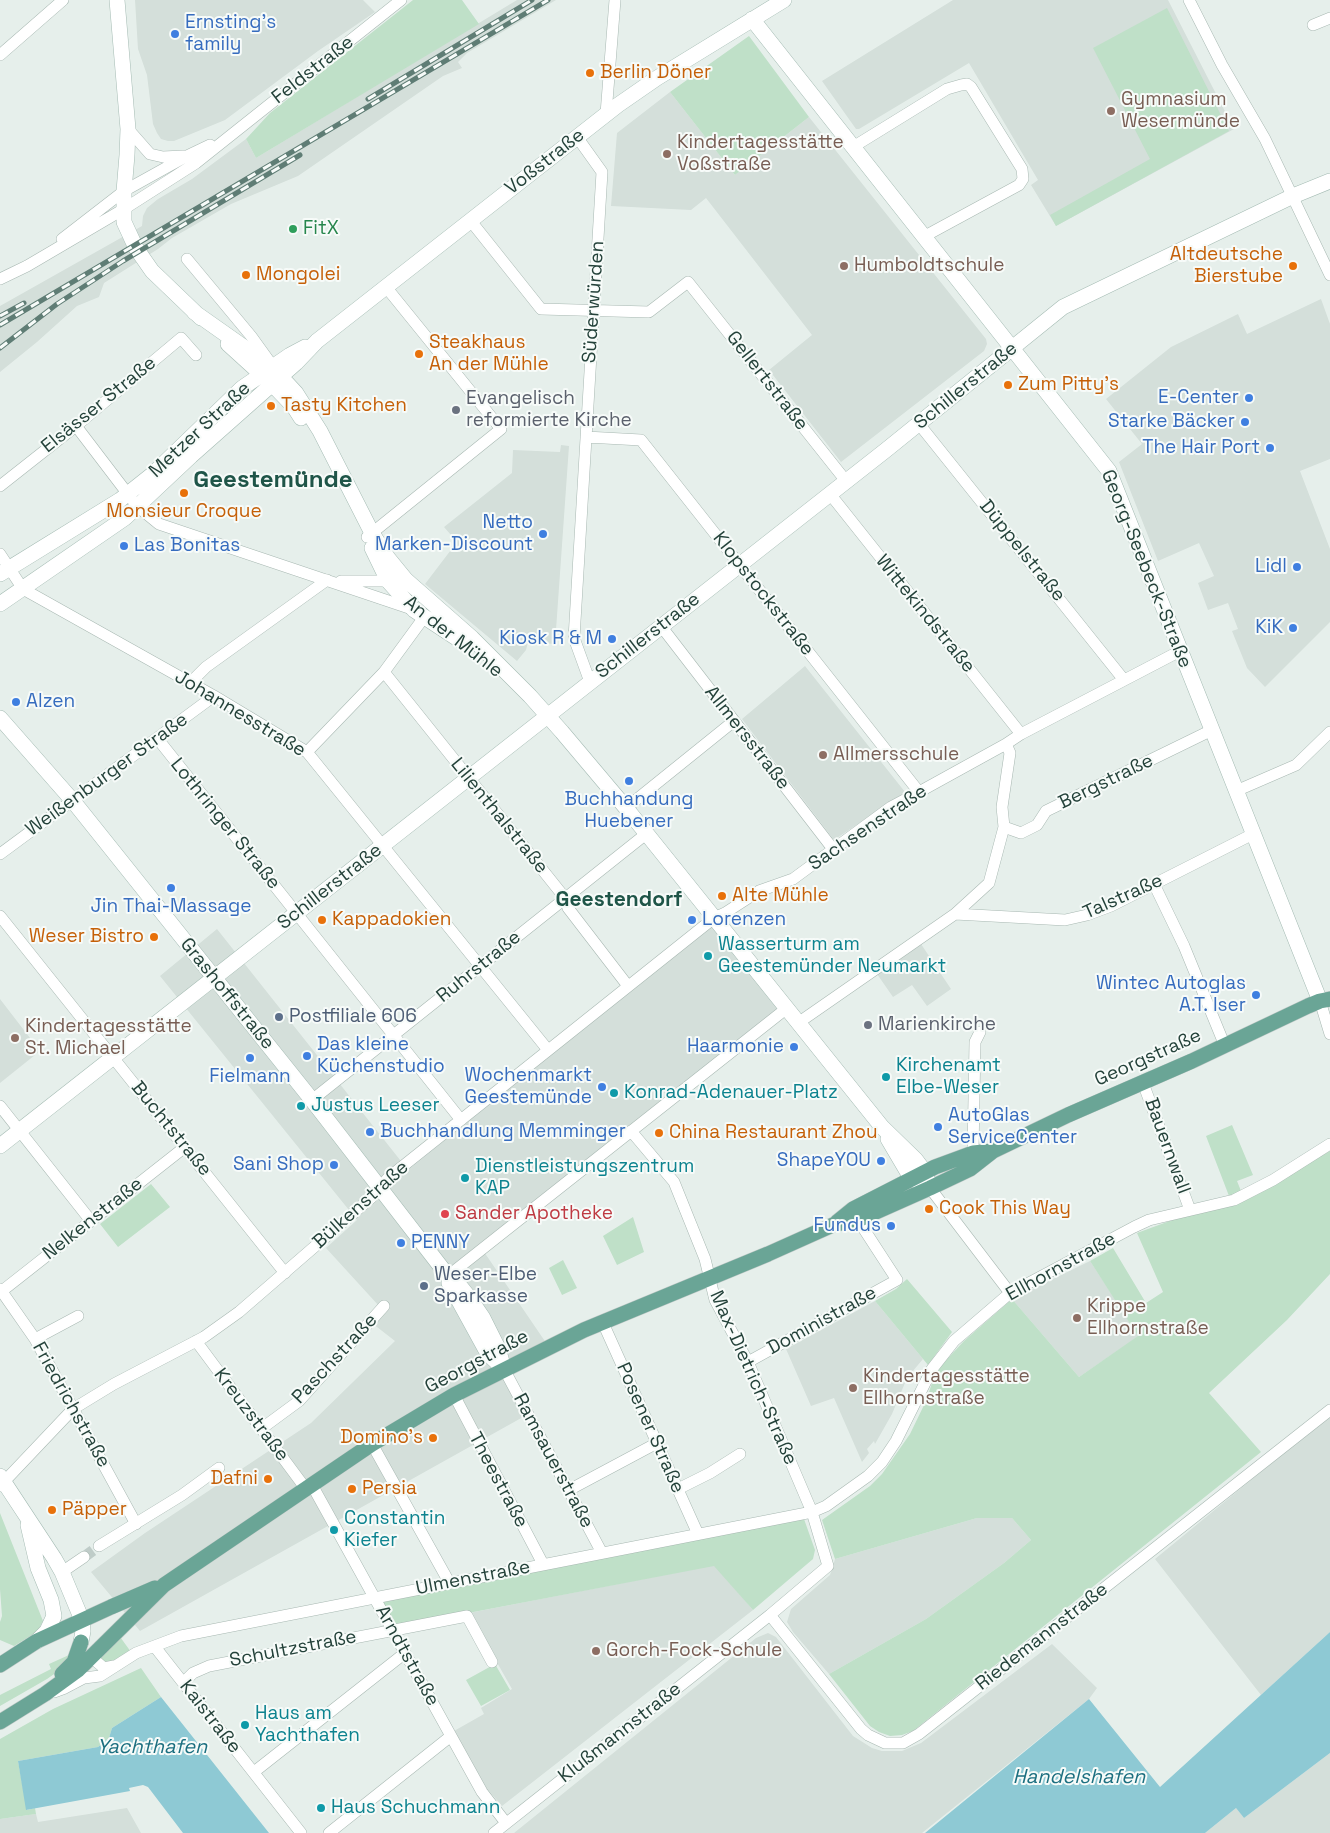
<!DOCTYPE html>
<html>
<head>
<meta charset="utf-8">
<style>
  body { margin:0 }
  canvas { display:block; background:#e6efeb }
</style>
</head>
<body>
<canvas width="1330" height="1833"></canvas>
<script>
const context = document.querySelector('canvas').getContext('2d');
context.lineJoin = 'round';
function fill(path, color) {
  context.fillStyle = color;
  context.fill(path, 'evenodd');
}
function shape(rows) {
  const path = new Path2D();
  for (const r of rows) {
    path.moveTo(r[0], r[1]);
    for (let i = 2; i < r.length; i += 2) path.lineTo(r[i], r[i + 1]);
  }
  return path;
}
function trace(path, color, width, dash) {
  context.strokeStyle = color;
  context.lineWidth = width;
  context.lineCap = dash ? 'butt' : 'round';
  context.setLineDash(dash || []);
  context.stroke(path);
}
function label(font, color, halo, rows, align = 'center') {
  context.font = font + ' "Space Grotesk",sans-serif';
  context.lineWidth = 4;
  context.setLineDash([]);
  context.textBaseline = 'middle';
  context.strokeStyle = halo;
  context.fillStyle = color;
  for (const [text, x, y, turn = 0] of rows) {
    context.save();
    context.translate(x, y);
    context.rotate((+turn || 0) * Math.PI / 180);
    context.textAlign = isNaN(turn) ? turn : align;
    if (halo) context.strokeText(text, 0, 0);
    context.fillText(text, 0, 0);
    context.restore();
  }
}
const built = shape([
  [135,0,363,0,375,12,318,51,225,120,174,141,168,141,161,139,157,133,153,124,147,75,138,49],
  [517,0,556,0,467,53,458,62,462,68,443,76,298,176,231,204,172,238,158,249,104,283,99,297,77,306,37,342,0,372,0,306,142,226,143,216,147,208,158,199,192,179,246,139,256,158],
  [953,0,1168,0,1234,129,1056,226,1031,185,1038,180,969,63,859,129,856,129,822,81],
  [670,92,735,175,809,117,986,339,987,344,984,351,841,462,769,370,812,335,706,198,691,210,611,206,617,133],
  [1321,299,1330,324,1330,459,1300,471,1330,549,1330,622,1265,687,1247,668,1232,631,1238,629,1228,603,1208,610,1198,583,1214,576,1199,543,1158,561,1119,462,1142,444,1106,399,1171,347,1238,314,1247,334],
  [561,445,569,446,555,644,528,642,526,650,517,661,425,584,457,542,444,527,512,473,513,450,560,452],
  [805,666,905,792,834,840,742,719],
  [715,922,783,1007,480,1246,553,1353,509,1373,532,1412,140,1631,91,1572,145,1533,311,1423,395,1341,368,1320,379,1306,326,1248,357,1220,160,976,217,929,408,1170],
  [921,944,951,989,927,1006,912,985,893,997,877,974],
  [0,999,40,1051,0,1083],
  [1090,1261,1139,1336,1079,1377,1012,1299],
  [875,1301,923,1359,907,1378,892,1414,875,1444,874,1441,867,1449,869,1453,862,1462,834,1398,811,1406,786,1349],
  [1330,1415,1330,1632,1261,1695,1155,1559],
  [977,1518,1012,1518,1031,1540,1004,1563,926,1619,829,1674,793,1632,787,1622,791,1609,830,1575,835,1559],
  [715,1565,753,1610,502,1806,482,1783,454,1731,484,1714,481,1708,512,1689,469,1613],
  [768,1633,776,1637,853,1736,872,1748,882,1751,902,1751,921,1743,1052,1644,1097,1688,1089,1699,922,1833,514,1833,756,1638],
  [1330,1753,1330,1833,1205,1833,1236,1808,1244,1818],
  [127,1808,141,1833,0,1833,0,1819,36,1814,38,1822]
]);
const green = shape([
  [413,0,462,0,479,24,256,158,246,139,270,113],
  [1167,8,1229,131,1056,226,1050,215,1150,159,1093,48],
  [749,36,809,117,735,175,670,92],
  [1232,1125,1253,1175,1237,1181,1241,1191,1229,1196,1206,1136],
  [1330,1151,1330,1274,1287,1320,1209,1393,1261,1452,913,1731,902,1735,890,1736,879,1732,870,1726,829,1674,926,1619,1004,1563,1031,1540,1012,1518,977,1518,835,1559,822,1520,870,1486,882,1474,910,1434,926,1401,936,1371,964,1341,1012,1299,1079,1377,1138,1336,1090,1261,1113,1248,1146,1303,1163,1292,1137,1233,1273,1183],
  [151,1184,170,1207,118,1247,100,1224],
  [633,1217,644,1252,617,1265,603,1236],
  [563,1260,577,1288,562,1295,549,1268],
  [907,1279,952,1332,928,1365,875,1301,896,1289],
  [0,1513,43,1621,37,1632,14,1646,0,1640,0,1622,2,1616,0,1589],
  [804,1519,815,1550,813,1559,753,1610,714,1566,395,1627,378,1599],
  [118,1634,131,1652,110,1663,105,1663,100,1659,100,1656],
  [69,1655,70,1656,57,1672,47,1679,0,1706,0,1695,51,1669,49,1664],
  [495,1664,510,1690,481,1706,466,1680],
  [141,1668,161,1697,112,1728,109,1738,98,1747,18,1761,27,1810,35,1808,36,1814,0,1819,0,1739,53,1709]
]);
const water = shape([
  [1330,1632,1330,1753,1244,1818,1236,1808,1205,1833,925,1833,1089,1699,1160,1787],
  [161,1697,269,1833,183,1833,148,1787,143,1785,129,1788,130,1791,26,1810,18,1761,98,1747,109,1738,112,1728]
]);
const streetTunnel = shape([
  [84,1557,99,1546]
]);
const street = shape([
  [1189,0,1222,65,1265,139,1330,275],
  [1313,25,1330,18],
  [0,55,63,0],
  [606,114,615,0],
  [128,129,150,154,163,157,183,156],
  [577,137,602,172,574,638,590,682],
  [853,147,947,89,961,85,967,84,971,87,1022,169,1023,179,1019,185,925,236],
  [470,220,541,309,649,312,688,282,846,481],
  [62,239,124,191,187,156,210,145],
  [187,259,251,336,269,361],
  [0,279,27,266,124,209,196,163,401,0],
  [919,424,1124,680],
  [76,426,137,506,159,524,412,609],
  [586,437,641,440,919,792],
  [0,486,76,426,181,338,196,355],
  [830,494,1021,734],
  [367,537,501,429,386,287],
  [0,554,23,589,214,696,307,752,548,1050],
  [341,581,395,581],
  [661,626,833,849],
  [384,672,565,898,568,908,628,986],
  [190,683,206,667,327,580],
  [157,738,461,1120],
  [307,752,384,672,425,616],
  [1236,791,1296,765,1330,732],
  [626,808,734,721],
  [1004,827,1021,833,1037,825,1046,811,1212,730],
  [0,854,214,696],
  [1154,884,1184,946,1225,1046],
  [955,914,1065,920,1087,915,1111,906,1253,834],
  [0,916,285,1273],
  [1320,1001,1330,1034],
  [798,1023,955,914,989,883,1004,827,1002,807,1010,753,1006,744],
  [1143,1083,1190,1210],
  [312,1100,646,834],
  [0,1106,91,1221],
  [973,1153,975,1042,980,1032],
  [930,1188,1010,1293],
  [448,1276,787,1008],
  [0,1289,35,1339,136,1524],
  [2,1291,185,1147],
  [603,1323,698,1534],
  [35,1339,78,1316],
  [196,1341,306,1489],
  [748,1362,897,1280,858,1220],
  [504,1369,602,1553],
  [454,1395,543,1564],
  [261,1429,299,1401,384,1306],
  [372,1444,449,1582],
  [312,1485,482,1792,506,1823],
  [0,1486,73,1409,114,1384,204,1337,239,1312,372,1197,388,1178,714,918,725,913,759,891,793,879,891,807,919,792,1006,744,1021,734,1180,651],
  [678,1489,710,1473,740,1454],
  [569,1490,657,1443],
  [99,1546,182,1495,219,1468],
  [62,1572,84,1557],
  [770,1615,861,1729,868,1735,885,1743,903,1743,919,1734,1330,1410],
  [155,1647,301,1833],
  [91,1657,104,1668,114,1666],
  [183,1683,193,1673,209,1666,467,1616,492,1662],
  [54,1692,65,1688,84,1678,100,1676,136,1653,181,1636,812,1512,826,1506,868,1476,882,1462,896,1441,932,1369,954,1341,1010,1293,1134,1227,1149,1220,1234,1200,1273,1180,1330,1144],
  [254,1772,405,1653],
  [329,1833,451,1736],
  [494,1833,770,1615,828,1566,812,1512,748,1362,715,1300,705,1259,674,1182,631,1131]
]);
const secondary = shape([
  [117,0,128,129,127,155,124,191,124,222,136,248,152,271,201,318],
  [752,19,1109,471,1320,1001],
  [194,312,272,367,296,393,320,431,372,533,388,558,406,580,472,638,530,696,562,732,626,808,882,1127,916,1160,925,1172,930,1188],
  [228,344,272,384,294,407,301,418],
  [372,548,388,581,414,610,467,645],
  [0,574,120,500,154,473,242,388,290,355,305,347],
  [0,604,125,518,191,456,296,363,317,341,618,105,657,78,784,0],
  [0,718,73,801,312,1100,448,1276,456,1281,468,1296,483,1318,498,1348,504,1369],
  [888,1139,911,1178,924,1185],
  [0,1146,886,450,1063,307,1293,196,1330,181],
  [449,1283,488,1354,504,1369],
  [0,1476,54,1558,62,1572,82,1620,83,1631,81,1642],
  [28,1525,38,1568,51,1600,54,1616,47,1631,37,1641]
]);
const primary = shape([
  [837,1222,853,1209,935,1167,973,1153,993,1151],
  [0,1665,37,1641,111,1607,155,1588],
  [62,1674,74,1662,81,1642],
  [0,1722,45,1694,78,1670,164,1585,372,1444,454,1395,584,1330,768,1254,835,1224,858,1220,930,1188,970,1169,993,1151,1068,1115,1192,1061,1308,1006,1320,1001,1330,999]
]);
const rail = shape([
  [368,99,532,0],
  [0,316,24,303],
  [0,325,548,0],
  [0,348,57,304,123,261,300,155]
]);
const markers = [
  [175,34,5,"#3f7fe0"],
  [590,73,5,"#e8710a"],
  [1111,111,5,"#8d6e63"],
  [667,154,5,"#8d6e63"],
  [293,229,5,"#2e9e5b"],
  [844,266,5,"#8d6e63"],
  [1293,266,5,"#e8710a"],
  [246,275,5,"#e8710a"],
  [419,354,5,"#e8710a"],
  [1008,385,5,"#e8710a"],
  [1249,398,5,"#3f7fe0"],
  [271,406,5,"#e8710a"],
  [456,410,5,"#6b7280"],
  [1245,422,5,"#3f7fe0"],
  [1270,448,5,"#3f7fe0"],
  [184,493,5,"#e8710a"],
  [543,534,5,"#3f7fe0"],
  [124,546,5,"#3f7fe0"],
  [1297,567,5,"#3f7fe0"],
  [1293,628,5,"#3f7fe0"],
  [612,639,5,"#3f7fe0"],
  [16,702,5,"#3f7fe0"],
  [823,755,5,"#8d6e63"],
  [629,781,5,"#3f7fe0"],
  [171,888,5,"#3f7fe0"],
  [722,896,5,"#e8710a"],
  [322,920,5,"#e8710a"],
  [692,920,5,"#3f7fe0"],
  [154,937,5,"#e8710a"],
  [708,956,5,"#0f9aa8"],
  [1256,995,5,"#3f7fe0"],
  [279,1017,5,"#5c6f8a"],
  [868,1025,5,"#6b7280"],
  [15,1038,5,"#8d6e63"],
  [794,1047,5,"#3f7fe0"],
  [307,1056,5,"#3f7fe0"],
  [250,1058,5,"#3f7fe0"],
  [886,1077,5,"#0f9aa8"],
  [602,1087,5,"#3f7fe0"],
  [614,1093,5,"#0f9aa8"],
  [301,1106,5,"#0f9aa8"],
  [938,1127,5,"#3f7fe0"],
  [370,1132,5,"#3f7fe0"],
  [659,1133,5,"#e8710a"],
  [881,1161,5,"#3f7fe0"],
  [334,1165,5,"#3f7fe0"],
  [465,1178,5,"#0f9aa8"],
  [929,1209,5,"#e8710a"],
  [445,1214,5,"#e0444e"],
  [891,1226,5,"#3f7fe0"],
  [401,1243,5,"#3f7fe0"],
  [424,1286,5,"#5c6f8a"],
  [1077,1318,5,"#8d6e63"],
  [853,1388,5,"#8d6e63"],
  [433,1438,5,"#e8710a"],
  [268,1479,5,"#e8710a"],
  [352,1489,5,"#e8710a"],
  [52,1510,5,"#e8710a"],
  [334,1530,5,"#0f9aa8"],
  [596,1651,5,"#8d6e63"],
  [245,1725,5,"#0f9aa8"],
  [321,1808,5,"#0f9aa8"]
];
const shopNames = [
  ["Ernsting's",185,23,"left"],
  ["family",185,45,"left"],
  ["E-Center",1239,398],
  ["Starke Bäcker",1235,422],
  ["The Hair Port",1260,448],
  ["Netto",533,523],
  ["Marken-Discount",533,545],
  ["Las Bonitas",134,546,"left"],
  ["Lidl",1287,567],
  ["KiK",1283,628],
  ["Kiosk R & M",602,639],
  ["Alzen",26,702,"left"],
  ["Buchhandung",629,800,"center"],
  ["Huebener",629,822,"center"],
  ["Jin Thai-Massage",171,907,"center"],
  ["Lorenzen",702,920,"left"],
  ["Wintec Autoglas",1246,984],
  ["A.T. Iser",1246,1006],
  ["Das kleine",317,1045,"left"],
  ["Küchenstudio",317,1067,"left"],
  ["Haarmonie",784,1047],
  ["Wochenmarkt",592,1076],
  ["Geestemünde",592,1098],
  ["Fielmann",250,1077,"center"],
  ["AutoGlas",948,1116,"left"],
  ["ServiceCenter",948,1138,"left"],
  ["Buchhandlung Memminger",380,1132,"left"],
  ["ShapeYOU",871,1161],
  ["Sani Shop",324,1165],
  ["Fundus",881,1226],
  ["PENNY",411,1243,"left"]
];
const streetNames = [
  ["Feldstraße",313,70,-38],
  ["Voßstraße",545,162,-38],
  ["Süderwürden",594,302,-86],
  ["Gellertstraße",767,381,52],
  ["Schillerstraße",966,386,-39],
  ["Elsässer Straße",99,405,-39],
  ["Metzer Straße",200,430,-43],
  ["Düppelstraße",1022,551,51],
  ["Georg-Seebeck-Straße",1146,569,68],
  ["Klopstockstraße",763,594,52],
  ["Wittekindstraße",925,614,51],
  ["Schillerstraße",648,636,-38],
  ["An der Mühle",453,637,38],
  ["Johannesstraße",240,714,31],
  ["Allmersstraße",747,738,52],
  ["Weißenburger Straße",107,775,-36],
  ["Bergstraße",1106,782,-26],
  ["Lilienthalstraße",499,816,51],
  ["Lothringer Straße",225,824,51],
  ["Sachsenstraße",868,828,-34],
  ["Schillerstraße",330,887,-38],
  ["Talstraße",1123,897,-24],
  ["Ruhrstraße",479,967,-39],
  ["Grashoffstraße",227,994,51],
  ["Georgstraße",1148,1058,-24],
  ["Buchtstraße",171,1129,51],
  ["Bauernwall",1167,1146,70],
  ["Bülkenstraße",361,1205,-42],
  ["Nelkenstraße",93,1219,-38],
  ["Ellhornstraße",1061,1267,-29],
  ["Doministraße",822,1321,-29],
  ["Paschstraße",335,1359,-47],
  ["Georgstraße",477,1362,-28],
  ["Max-Dietrich-Straße",753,1378,66],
  ["Friedrichstraße",71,1405,61],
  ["Kreuzstraße",251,1415,53],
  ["Posener Straße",650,1428,66],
  ["Ramsauerstraße",553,1461,62],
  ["Theestraße",498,1480,62],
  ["Ulmenstraße",473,1578,-11],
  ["Riedemannstraße",1042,1637,-38],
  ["Schultzstraße",293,1649,-11],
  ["Arndtstraße",407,1656,61],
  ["Kaistraße",210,1717,52],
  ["Klußmannstraße",620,1733,-38]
];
const foodNames = [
  ["Berlin Döner",600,73],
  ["Altdeutsche",1283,255,"right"],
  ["Bierstube",1283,277,"right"],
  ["Mongolei",256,275],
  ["Steakhaus",429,343],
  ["An der Mühle",429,365],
  ["Zum Pitty's",1018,385],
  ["Tasty Kitchen",281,406],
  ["Monsieur Croque",184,512,"center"],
  ["Alte Mühle",732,896],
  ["Kappadokien",332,920],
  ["Weser Bistro",144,937,"right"],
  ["China Restaurant Zhou",669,1133],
  ["Cook This Way",939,1209],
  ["Domino's",423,1438,"right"],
  ["Dafni",258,1479,"right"],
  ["Persia",362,1489],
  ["Päpper",62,1510]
];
const educationNames = [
  ["Gymnasium",1121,100],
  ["Wesermünde",1121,122],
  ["Kindertagesstätte",677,143],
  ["Voßstraße",677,165],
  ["Humboldtschule",854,266],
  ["Allmersschule",833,755],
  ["Kindertagesstätte",25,1027],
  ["St. Michael",25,1049],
  ["Krippe",1087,1307],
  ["Ellhornstraße",1087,1329],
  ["Kindertagesstätte",863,1377],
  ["Ellhornstraße",863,1399],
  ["Gorch-Fock-Schule",606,1651]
];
const leisureNames = [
  ["FitX",303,229]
];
const worshipNames = [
  ["Evangelisch",466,399],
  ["reformierte Kirche",466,421],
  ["Marienkirche",878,1025]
];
const cultureNames = [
  ["Wasserturm am",718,945],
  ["Geestemünder Neumarkt",718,967],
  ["Kirchenamt",896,1066],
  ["Elbe-Weser",896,1088],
  ["Konrad-Adenauer-Platz",624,1093],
  ["Justus Leeser",311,1106],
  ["Dienstleistungszentrum",475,1167],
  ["KAP",475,1189],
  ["Constantin",344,1519],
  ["Kiefer",344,1541],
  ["Haus am",255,1714],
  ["Yachthafen",255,1736],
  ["Haus Schuchmann",331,1808]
];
const serviceNames = [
  ["Postfiliale 606",289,1017],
  ["Weser-Elbe",434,1275],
  ["Sparkasse",434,1297]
];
const healthNames = [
  ["Sander Apotheke",455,1214]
];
const waterNames = [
  ["Yachthafen",152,1748],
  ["Handelshafen",1079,1778]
];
const quarterNames = [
  ["Geestendorf",619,900]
];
const districtNames = [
  ["Geestemünde",273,480]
];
fill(built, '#d4dfda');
fill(green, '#bfe0c8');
fill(water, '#8ec9d4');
trace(streetTunnel, '#bfccc8', 11, [11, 5.5]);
trace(street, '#a8b8b2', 12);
trace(secondary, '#a4bbb3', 16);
trace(primary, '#c2cac8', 16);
trace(street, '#fff', 11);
trace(secondary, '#fff', 15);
trace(primary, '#6aa596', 15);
trace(rail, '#5f7d75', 5);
trace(rail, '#f7fbf9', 3, [9]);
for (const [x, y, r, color] of markers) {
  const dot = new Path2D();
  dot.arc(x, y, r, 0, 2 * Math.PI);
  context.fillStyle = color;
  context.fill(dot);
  trace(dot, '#f7fbf9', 2);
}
label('19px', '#366cbe', '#f7fbf9', shopNames, 'right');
label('19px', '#24423a', '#f7fbf9', streetNames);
label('19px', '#c56008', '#f7fbf9', foodNames, 'left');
label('19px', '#785e54', '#f7fbf9', educationNames, 'left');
label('19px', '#27864d', '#f7fbf9', leisureNames, 'left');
label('19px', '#5b616d', '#f7fbf9', worshipNames, 'left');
label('19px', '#0d838f', '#f7fbf9', cultureNames, 'left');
label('19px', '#4e5e75', '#f7fbf9', serviceNames, 'left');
label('19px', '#be3a42', '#f7fbf9', healthNames, 'left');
label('italic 20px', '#1c6f80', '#f7fbf9', waterNames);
label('bold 21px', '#1f5548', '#f7fbf9', quarterNames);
label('bold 24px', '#1f5548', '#f7fbf9', districtNames);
</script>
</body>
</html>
